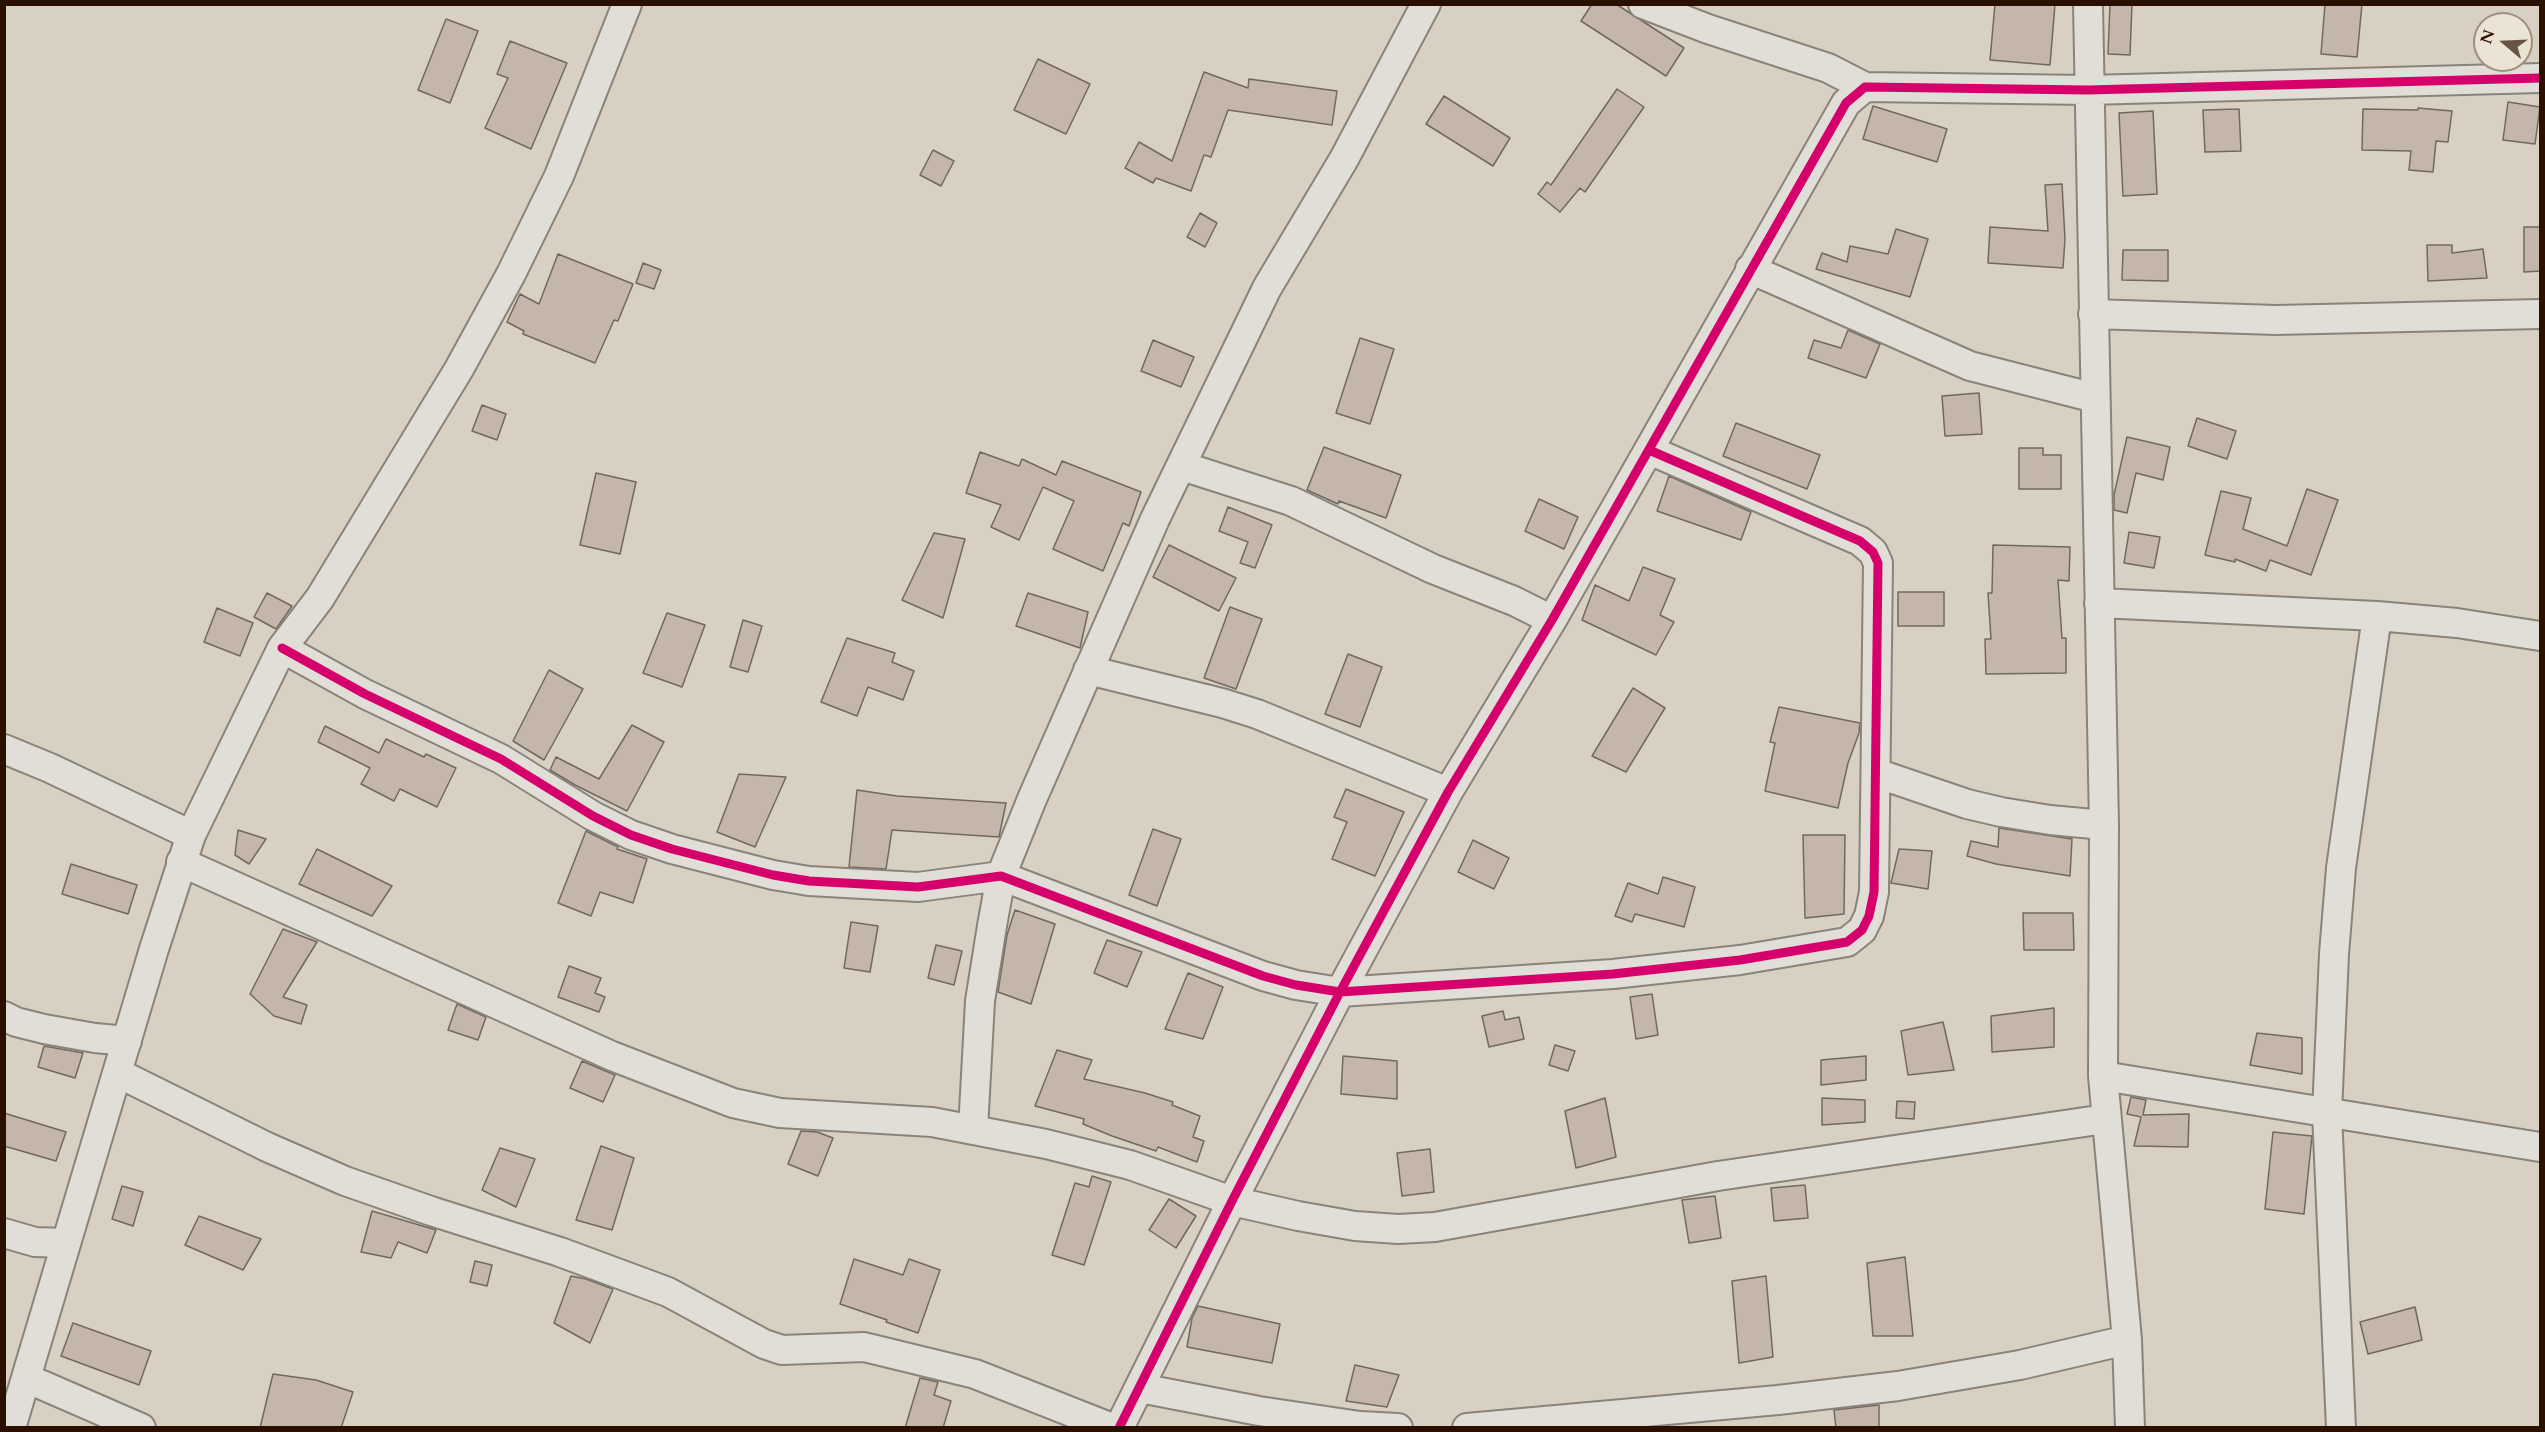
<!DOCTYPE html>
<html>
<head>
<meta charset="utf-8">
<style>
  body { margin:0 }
  #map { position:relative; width:2545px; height:1432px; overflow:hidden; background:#d8d1c3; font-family:Cardo,serif }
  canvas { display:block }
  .frame { position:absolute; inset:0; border:6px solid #2b1000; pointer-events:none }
  .north { position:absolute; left:2473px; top:12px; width:60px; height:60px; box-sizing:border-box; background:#ebe3d3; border:2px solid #9e8f7f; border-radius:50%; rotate:289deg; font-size:16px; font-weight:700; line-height:24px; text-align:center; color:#2b1000 }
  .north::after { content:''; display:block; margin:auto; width:21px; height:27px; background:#685444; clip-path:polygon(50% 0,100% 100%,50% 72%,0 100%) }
</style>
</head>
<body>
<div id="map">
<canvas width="2545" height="1432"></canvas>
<div class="frame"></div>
<div class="north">N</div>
</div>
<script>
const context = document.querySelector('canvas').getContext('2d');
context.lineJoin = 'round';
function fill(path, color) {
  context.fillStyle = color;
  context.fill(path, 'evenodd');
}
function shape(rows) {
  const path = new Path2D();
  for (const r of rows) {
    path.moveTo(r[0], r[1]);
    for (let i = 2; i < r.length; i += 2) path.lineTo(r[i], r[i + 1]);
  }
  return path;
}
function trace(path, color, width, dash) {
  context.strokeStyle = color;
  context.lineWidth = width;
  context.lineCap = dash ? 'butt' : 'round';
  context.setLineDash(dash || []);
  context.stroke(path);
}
const building = shape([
  [1592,4,1616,4,1684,48,1666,76,1581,21,1592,4],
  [1995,4,2055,4,2050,65,1990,60,1995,4],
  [2110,4,2132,4,2130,55,2108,54,2110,4],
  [2325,4,2362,4,2357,57,2321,54,2325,4],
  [446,19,478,31,450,103,418,90,446,19],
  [510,41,567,63,531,149,485,128,508,78,497,74,510,41],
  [1038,59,1090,84,1066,134,1014,110,1038,59],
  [1204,72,1248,88,1249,79,1337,91,1332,125,1228,110,1211,157,1204,155,1191,191,1156,178,1153,183,1125,168,1139,142,1172,161,1204,72],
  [1617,89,1644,107,1585,192,1580,188,1560,212,1538,194,1547,182,1551,185,1617,89],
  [1444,96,1510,138,1493,166,1426,124,1444,96],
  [2508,102,2540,107,2535,144,2503,140,2508,102],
  [1873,106,1947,129,1937,162,1863,139,1873,106],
  [2418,108,2452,111,2448,142,2436,141,2433,172,2409,170,2411,151,2362,150,2363,109,2418,110,2418,108],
  [2239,109,2241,151,2205,152,2203,110,2239,109],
  [2153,111,2157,194,2123,196,2119,113,2153,111],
  [933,150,954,161,941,186,920,175,933,150],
  [2062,184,2065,239,2063,268,1988,263,1990,227,2048,231,2045,185,2062,184],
  [1200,213,1217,223,1205,247,1187,237,1200,213],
  [2524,227,2541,227,2541,271,2524,272,2524,227],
  [1896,229,1928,239,1910,297,1816,269,1822,253,1847,262,1850,246,1888,254,1896,229],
  [2427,245,2452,245,2452,253,2483,249,2487,278,2428,281,2427,245],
  [2123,250,2168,250,2168,281,2122,280,2123,250],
  [558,254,633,284,618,321,614,320,595,363,523,334,524,331,507,322,520,294,539,304,558,254],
  [643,263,661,270,654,289,636,283,643,263],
  [1848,330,1880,344,1866,378,1808,358,1814,340,1841,348,1848,330],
  [1360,338,1394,349,1370,424,1336,413,1360,338],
  [1153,340,1194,357,1181,387,1141,371,1153,340],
  [1979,393,1982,434,1945,436,1942,396,1979,393],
  [482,405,506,414,497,440,472,431,482,405],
  [2197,418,2236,431,2227,459,2188,446,2197,418],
  [1736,423,1820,455,1807,489,1723,456,1736,423],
  [2127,437,2170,447,2163,480,2136,473,2127,513,2114,510,2114,495,2127,437],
  [1324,447,1401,475,1386,518,1339,501,1338,504,1307,490,1324,447],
  [2019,448,2043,448,2043,455,2061,455,2061,489,2019,489,2019,448],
  [980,452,1019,466,1022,459,1056,475,1062,461,1141,492,1129,526,1123,523,1103,571,1053,549,1074,501,1043,487,1019,540,991,527,1001,505,966,493,980,452],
  [596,473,636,482,620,554,580,545,596,473],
  [1669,476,1751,512,1741,540,1657,511,1669,476],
  [2307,489,2338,500,2311,575,2270,560,2266,571,2235,559,2235,562,2205,555,2221,491,2251,498,2243,529,2287,546,2307,489],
  [1539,499,1578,517,1564,549,1525,531,1539,499],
  [1228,507,1272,525,1255,568,1240,563,1248,542,1219,531,1228,507],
  [2129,532,2160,537,2154,568,2124,563,2129,532],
  [934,533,965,539,943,618,902,600,934,533],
  [1169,545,1236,578,1219,611,1153,577,1169,545],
  [1993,545,2070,547,2069,581,2058,580,2062,638,2066,638,2066,673,1986,674,1985,639,1991,639,1988,593,1992,593,1993,545],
  [1643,567,1675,579,1660,615,1674,622,1656,655,1582,620,1595,585,1629,601,1643,567],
  [1898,592,1944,592,1944,626,1898,626,1898,592],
  [267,593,292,606,276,629,254,617,267,593],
  [1028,593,1088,612,1080,648,1016,626,1028,593],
  [1230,607,1262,619,1236,689,1204,678,1230,607],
  [217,608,253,623,240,656,204,642,217,608],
  [667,613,705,625,682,687,643,673,667,613],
  [743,620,762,626,748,672,730,667,743,620],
  [847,638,895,653,892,662,914,671,903,700,868,687,857,716,821,702,847,638],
  [1348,654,1382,667,1360,727,1325,714,1348,654],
  [549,670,583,689,544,760,513,741,549,670],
  [1633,688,1665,708,1626,772,1592,756,1633,688],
  [1779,707,1860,723,1859,733,1848,763,1838,808,1765,791,1775,743,1770,742,1779,707],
  [632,725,664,742,627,811,575,785,550,770,556,757,599,779,632,725],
  [325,726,379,753,386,739,424,757,426,754,456,768,437,807,400,789,394,801,361,784,370,768,318,742,325,726],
  [739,774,786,777,755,847,717,832,739,774],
  [1346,789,1404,812,1375,876,1332,859,1347,822,1334,817,1346,789],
  [857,790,897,796,1006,803,999,837,892,830,886,869,849,867,857,790],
  [1999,828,2072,839,2070,876,1996,864,1967,856,1971,841,1998,847,1999,828],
  [1153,829,1181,839,1157,906,1129,895,1153,829],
  [238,830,266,839,249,864,235,855,238,830],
  [586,831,618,847,617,849,647,859,633,903,600,892,591,916,558,903,586,831],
  [1803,835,1845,835,1844,914,1805,918,1803,835],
  [1473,840,1509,858,1494,889,1458,872,1473,840],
  [317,849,392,886,372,916,299,884,317,849],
  [1899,849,1932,851,1928,889,1891,883,1899,849],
  [71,864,137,885,128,914,62,894,71,864],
  [1663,877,1695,887,1684,927,1635,914,1632,922,1615,916,1628,883,1658,894,1663,877],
  [1015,910,1055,924,1031,1004,998,992,1007,935,1015,910],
  [2023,913,2073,913,2074,950,2024,950,2023,913],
  [851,922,878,926,870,972,844,968,851,922],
  [283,929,317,942,283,997,307,1005,301,1024,274,1016,250,994,283,929],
  [1107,940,1142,952,1127,987,1094,973,1107,940],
  [936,945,962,951,954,985,928,978,936,945],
  [569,966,601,978,595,993,605,997,599,1012,558,997,569,966],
  [1188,973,1223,987,1203,1039,1165,1029,1188,973],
  [1652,994,1658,1035,1636,1039,1630,997,1652,994],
  [457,1004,486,1017,478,1040,448,1030,457,1004],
  [2054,1008,2054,1047,1992,1052,1991,1016,2054,1008],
  [1503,1011,1505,1020,1519,1017,1524,1039,1489,1047,1482,1016,1503,1011],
  [1943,1022,1954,1070,1908,1075,1901,1031,1943,1022],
  [2257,1033,2302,1038,2302,1074,2250,1065,2257,1033],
  [1555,1045,1575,1051,1568,1071,1549,1065,1555,1045],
  [44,1046,83,1053,75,1078,38,1067,44,1046],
  [1057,1050,1092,1060,1084,1079,1145,1093,1173,1102,1172,1105,1200,1116,1193,1137,1204,1141,1197,1162,1158,1147,1156,1151,1112,1136,1083,1124,1084,1119,1035,1106,1057,1050],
  [1343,1056,1397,1061,1397,1099,1341,1094,1343,1056],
  [1866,1056,1866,1080,1821,1085,1821,1060,1866,1056],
  [582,1061,615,1075,603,1102,570,1088,582,1061],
  [2131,1097,2146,1100,2143,1115,2189,1114,2188,1147,2134,1146,2141,1117,2127,1114,2131,1097],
  [1605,1098,1616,1157,1576,1168,1565,1111,1605,1098],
  [1822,1098,1865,1100,1865,1122,1822,1125,1822,1098],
  [1897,1101,1915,1102,1914,1119,1896,1118,1897,1101],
  [4,1113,66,1132,56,1161,4,1146,4,1113],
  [801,1131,817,1132,833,1138,818,1176,788,1164,801,1131],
  [2273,1132,2312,1136,2304,1214,2265,1209,2273,1132],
  [601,1146,634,1158,612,1230,576,1220,601,1146],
  [500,1148,535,1159,516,1207,482,1190,500,1148],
  [1430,1149,1434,1192,1402,1196,1397,1153,1430,1149],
  [1092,1176,1111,1182,1084,1265,1052,1255,1075,1183,1089,1187,1092,1176],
  [1805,1185,1808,1218,1774,1221,1771,1188,1805,1185],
  [122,1186,143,1192,133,1226,112,1219,122,1186],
  [1715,1196,1721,1238,1689,1243,1682,1200,1715,1196],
  [1169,1199,1196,1216,1176,1248,1149,1230,1169,1199],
  [372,1211,436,1230,427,1253,398,1242,391,1258,361,1252,372,1211],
  [199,1216,261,1239,243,1270,185,1245,199,1216],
  [1905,1257,1913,1336,1873,1336,1867,1263,1905,1257],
  [854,1259,903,1275,909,1259,940,1270,918,1333,886,1322,887,1320,840,1304,854,1259],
  [475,1261,492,1265,487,1286,470,1282,475,1261],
  [571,1276,586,1279,613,1289,590,1343,554,1323,571,1276],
  [1766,1276,1773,1357,1739,1363,1732,1281,1766,1276],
  [1198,1306,1280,1324,1272,1363,1187,1347,1192,1318,1198,1306],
  [2415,1307,2422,1340,2368,1354,2360,1322,2415,1307],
  [73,1323,151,1351,139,1385,61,1356,73,1323],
  [1355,1365,1399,1375,1387,1407,1346,1401,1355,1365],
  [273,1374,316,1380,353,1392,341,1428,260,1428,273,1374],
  [920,1378,938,1382,934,1395,951,1401,943,1428,905,1428,920,1378],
  [1879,1405,1879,1428,1836,1428,1834,1410,1879,1405]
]);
const minor = shape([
  [1643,4,1708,29,1828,68,1865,87],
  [2088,4,2104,825,2103,1076,2127,1340,2130,1428],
  [1750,269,1970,366,2095,398],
  [2093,314,2276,320,2540,314],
  [1182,466,1291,501,1433,569,1514,601,1552,620],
  [2099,603,2377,616,2457,623,2540,636],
  [282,648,365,694,501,759,593,816,631,835,672,849,773,875,809,881,918,887,1001,876,1263,976,1296,985,1340,992,1613,974,1740,960,1847,942,1862,930,1869,916,1874,892,1878,563,1873,552,1860,541,1649,450],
  [1088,670,1222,703,1257,714,1448,792],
  [4,749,50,768,191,835],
  [1876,773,1967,804,2001,812,2050,820,2104,825],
  [181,862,612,1056,733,1103,780,1113,932,1122,1046,1144,1130,1165,1232,1201,1298,1216,1355,1226,1398,1229,1435,1227,1718,1176,2105,1119],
  [4,1016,16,1022,44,1029,95,1038,127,1041],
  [118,1073,267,1147,345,1181,431,1211,560,1252,668,1292,764,1344,782,1350,864,1347,975,1374,1112,1428],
  [2103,1076,2540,1147],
  [973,1130,980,1001,992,926,1001,876,1032,799,1155,519,1267,288,1344,159,1426,4],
  [4,1233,35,1242,66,1243],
  [26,1378,141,1428],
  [1140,1388,1259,1411,1360,1426,1398,1428],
  [11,1428,154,949,191,835,282,648,320,598,459,369,511,274,559,176,627,4],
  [1119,1428,1232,1201,1340,992,1448,792,1552,620,1846,103,1865,87,2088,90,2540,78],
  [1467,1428,1778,1400,1898,1386,2020,1365,2127,1340],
  [2341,1428,2327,1113,2334,954,2341,868,2377,616]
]);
const cycleway = shape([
  [282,648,365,694,501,759,593,816,631,835,672,849,773,875,809,881,918,887,1001,876,1263,976,1296,985,1340,992,1613,974,1740,960,1847,942,1862,930,1869,916,1874,892,1878,563,1873,552,1860,541,1649,450],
  [1119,1428,1232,1201,1340,992,1448,792,1552,620,1846,103,1865,87,2088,90,2540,78]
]);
fill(building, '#c4b6aa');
trace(building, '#71695f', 1.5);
trace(minor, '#8a8379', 32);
trace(minor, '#e1ded7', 28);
trace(cycleway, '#d6006c', 9);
</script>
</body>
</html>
